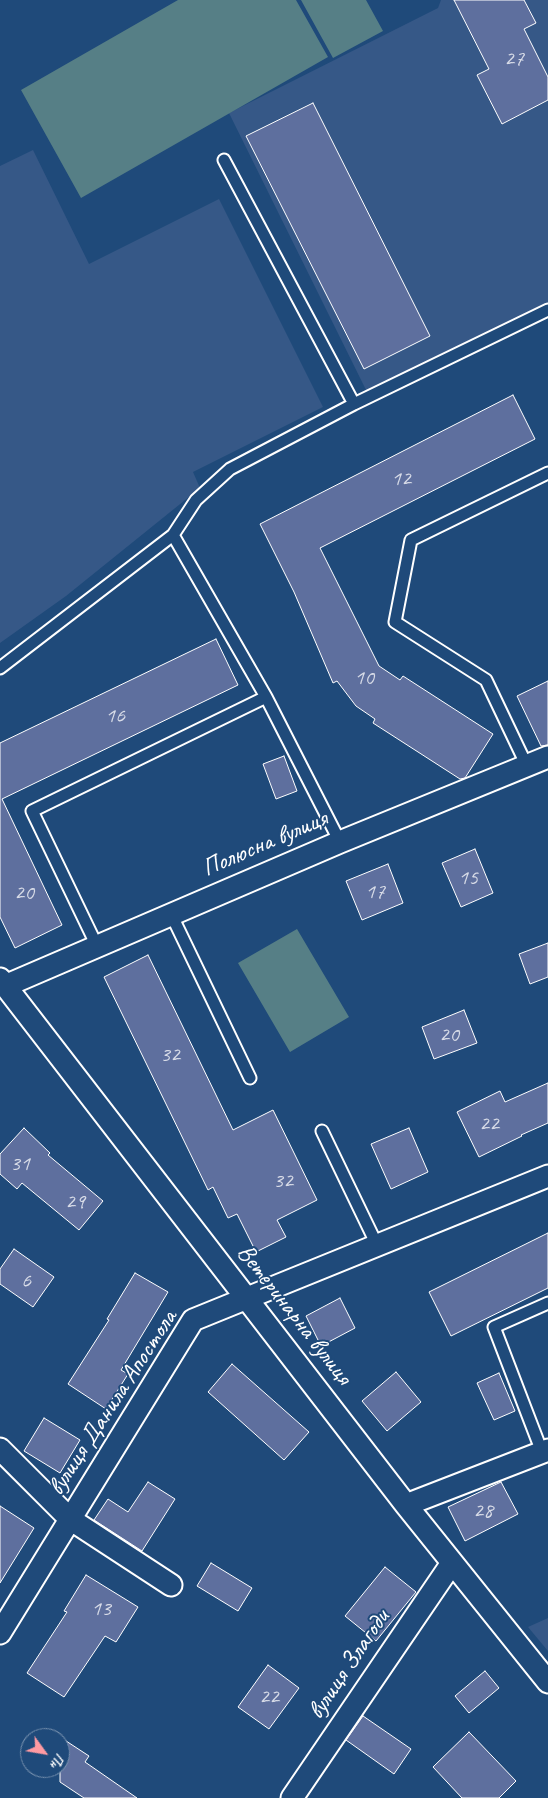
<!DOCTYPE html>
<html>
<head>
<meta charset="utf-8">
<style>
  body { margin:0 }
  #map { position:relative; width:548px; height:1798px; overflow:hidden; background:#1f4a7a; font-family:Caveat,sans-serif }
  canvas { display:block }
  .north { position:absolute; left:20px; top:1728px; width:50px; height:50px; box-sizing:border-box; background:#1f4a7a; border:1px solid #7992af; border-radius:50%; rotate:122deg; font-size:14px; font-weight:700; line-height:20px; text-align:center; color:#fff }
  .north::after { content:''; display:block; margin:auto; width:18px; height:22px; background:#ff9aa2; clip-path:polygon(50% 0,100% 100%,50% 72%,0 100%) }
</style>
</head>
<body>
<div id="map">
<canvas width="548" height="1798"></canvas>
<div class="north">Пн</div>
</div>
<script>
const context = document.querySelector('canvas').getContext('2d');
context.lineJoin = 'round';
function fill(path, color) {
  context.fillStyle = color;
  context.fill(path, 'evenodd');
}
function shape(rows) {
  const path = new Path2D();
  for (const r of rows) {
    path.moveTo(r[0], r[1]);
    for (let i = 2; i < r.length; i += 2) path.lineTo(r[i], r[i + 1]);
  }
  return path;
}
function trace(path, color, width, dash) {
  context.strokeStyle = color;
  context.lineWidth = width;
  context.lineCap = dash ? 'butt' : 'round';
  context.setLineDash(dash || []);
  context.stroke(path);
}
function label(font, color, halo, rows, align = 'center') {
  context.font = font + ' Caveat,sans-serif';
  context.lineWidth = 4;
  context.setLineDash([]);
  context.textBaseline = 'middle';
  context.strokeStyle = halo;
  context.fillStyle = color;
  for (const [text, x, y, turn = 0] of rows) {
    context.save();
    context.translate(x, y);
    context.rotate((+turn || 0) * Math.PI / 180);
    context.textAlign = isNaN(turn) ? turn : align;
    if (halo) context.strokeText(text, 0, 0);
    context.fillText(text, 0, 0);
    context.restore();
  }
}
const built = shape([
  [441,0,548,0,548,304,368,394,229,113,438,8],
  [33,150,89,264,219,199,323,407,193,472,200,488,66,596,0,643,0,166],
  [548,1618,548,1651,528,1627]
]);
const green = shape([
  [178,0,296,0,328,57,81,198,21,90],
  [301,0,366,0,383,31,333,58],
  [297,929,349,1017,290,1052,238,963]
]);
const building = shape([
  [454,0,524,0,536,23,524,29,548,77,548,100,502,124,477,75,489,69,454,0],
  [313,103,430,336,364,369,246,136,313,103],
  [513,395,535,439,320,548,379,666,400,680,403,676,493,734,465,778,460,779,373,723,375,719,356,706,337,681,333,683,294,592,260,524,513,395],
  [216,639,238,685,2,799,62,925,15,948,0,917,0,743,216,639],
  [548,681,548,745,541,746,517,696,548,681],
  [284,756,297,791,276,799,263,764,284,756],
  [475,849,493,893,461,907,442,863,475,849],
  [388,864,403,903,362,920,346,881,388,864],
  [548,943,548,977,530,984,519,954,548,943],
  [148,955,233,1130,273,1110,317,1200,277,1220,286,1237,256,1252,237,1214,228,1218,213,1187,208,1190,104,977,148,955],
  [464,1010,477,1043,434,1059,422,1027,464,1010],
  [548,1083,548,1123,521,1135,522,1136,479,1157,457,1112,500,1091,505,1102,548,1083],
  [24,1128,50,1153,48,1155,103,1201,79,1230,22,1183,17,1189,0,1174,0,1154,24,1128],
  [409,1128,428,1172,391,1189,371,1144,409,1128],
  [548,1233,548,1288,451,1336,429,1292,548,1233],
  [14,1249,54,1277,33,1307,0,1284,0,1269,14,1249],
  [135,1273,168,1292,121,1370,128,1374,106,1409,68,1384,109,1320,107,1319,135,1273],
  [340,1298,355,1328,321,1346,306,1316,340,1298],
  [232,1364,309,1432,284,1460,208,1392,232,1364],
  [396,1372,421,1402,387,1431,362,1401,396,1372],
  [499,1373,515,1411,494,1420,477,1383,499,1373],
  [44,1418,80,1440,60,1473,24,1451,44,1418],
  [148,1482,175,1499,142,1551,94,1520,108,1499,128,1512,148,1482],
  [501,1482,518,1514,465,1541,448,1507,501,1482],
  [0,1506,34,1528,0,1583,0,1506],
  [211,1563,252,1588,238,1611,197,1586,211,1563],
  [385,1567,416,1592,376,1641,345,1616,385,1567],
  [86,1575,138,1607,116,1642,105,1636,64,1697,27,1673,67,1612,64,1611,86,1575],
  [268,1665,299,1688,269,1729,238,1707,268,1665],
  [485,1671,499,1688,469,1713,455,1696,485,1671],
  [363,1716,411,1749,394,1774,346,1740,363,1716],
  [469,1732,516,1781,499,1798,462,1798,433,1767,469,1732],
  [60,1737,89,1756,85,1762,137,1798,84,1798,60,1782,60,1737]
]);
const service = shape([
  [224,160,354,404],
  [173,535,266,697,340,842],
  [0,668,173,535,196,500,230,469,354,404,548,310],
  [526,764,486,680,395,622,411,540,548,473],
  [171,914,250,1078],
  [97,946,32,811,266,697],
  [322,1131,377,1245],
  [542,1452,494,1327,548,1303]
]);
const minor = shape([
  [0,979,406,1505,548,1682],
  [5,986,340,842,548,757],
  [0,1449,70,1519,171,1585],
  [406,1505,548,1450],
  [0,1633,193,1320,548,1176],
  [292,1798,452,1563]
]);
const numberNames = [
  ["27",514,59],
  ["12",401,479],
  ["10",364,678],
  ["16",115,716],
  ["15",468,878],
  ["17",375,892],
  ["20",24,893],
  ["20",449,1035],
  ["32",170,1055],
  ["22",489,1124],
  ["31",20,1164],
  ["32",283,1181],
  ["29",75,1202],
  ["6",26,1281],
  ["28",483,1511],
  ["13",101,1609],
  ["22",269,1697]
];
const streetNames = [
  ["Полюсна вулиця",265,844,-23],
  ["Ветеринарна вулиця",294,1315,52],
  ["вулиця Данила Апостола",113,1403,-57],
  ["вулиця Злагоди",349,1665,-56]
];
fill(built, '#365887');
fill(green, '#567f86');
fill(building, '#5e6f9e');
trace(building, '#fff', 1);
trace(service, '#fff', 15);
trace(minor, '#fff', 25);
trace(service, '#1f4a7a', 11);
trace(minor, '#1f4a7a', 21);
label('22px', '#d7dbe7', null, numberNames);
label('25px', '#fff', '#1f4a7a', streetNames);
</script>
</body>
</html>
